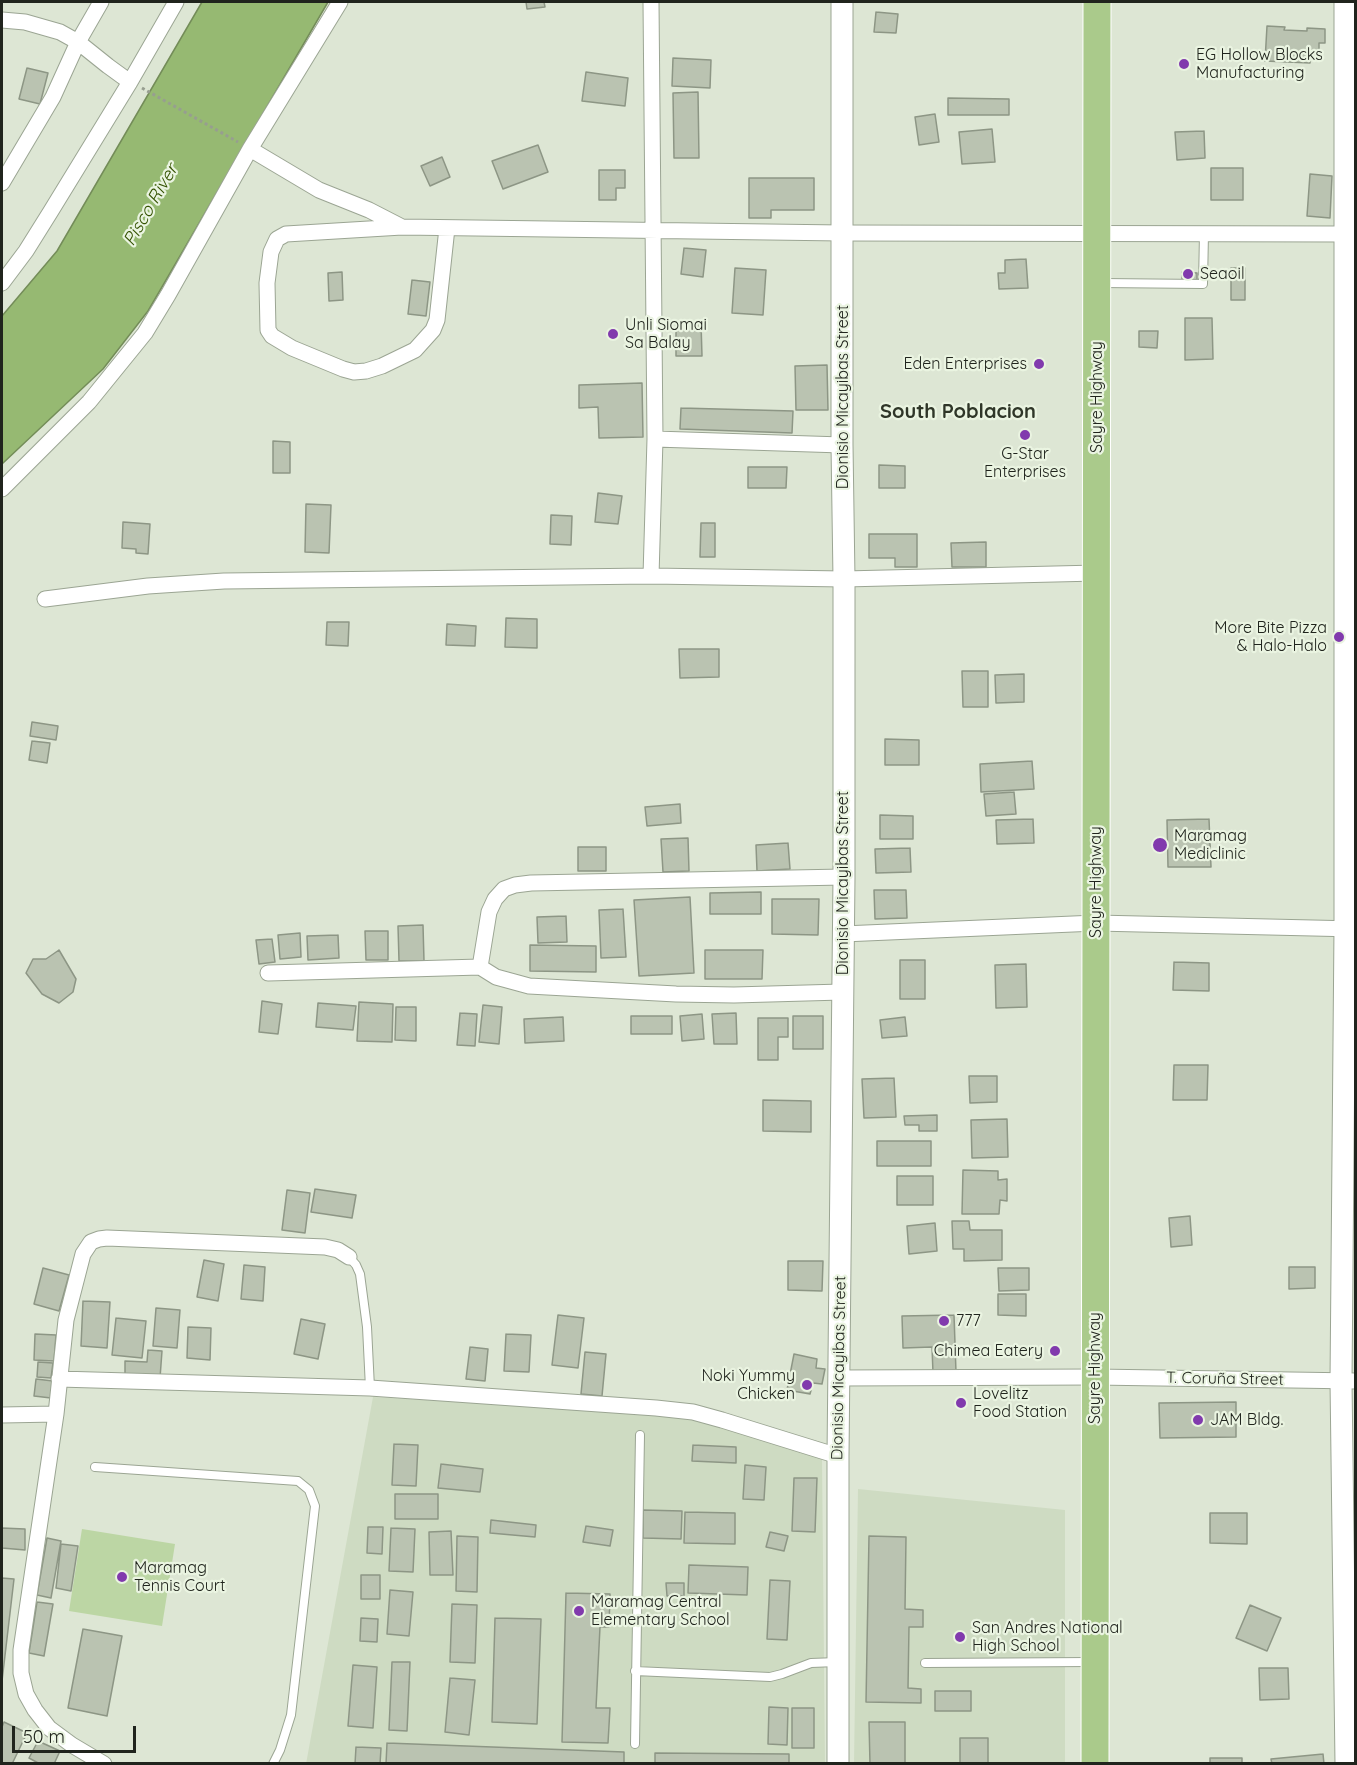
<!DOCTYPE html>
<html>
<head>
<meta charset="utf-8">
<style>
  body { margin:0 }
  #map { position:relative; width:1357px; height:1765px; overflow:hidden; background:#dde6d4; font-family:Quicksand,sans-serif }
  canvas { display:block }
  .frame { position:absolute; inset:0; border:3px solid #20241d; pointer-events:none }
  .scale { position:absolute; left:12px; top:1726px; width:124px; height:27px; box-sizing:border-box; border:3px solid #20241d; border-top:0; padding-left:8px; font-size:18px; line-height:21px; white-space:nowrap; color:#20241d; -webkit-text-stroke:4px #eaf4e1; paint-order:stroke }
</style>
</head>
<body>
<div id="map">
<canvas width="1357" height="1765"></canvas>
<div class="frame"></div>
<div class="scale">50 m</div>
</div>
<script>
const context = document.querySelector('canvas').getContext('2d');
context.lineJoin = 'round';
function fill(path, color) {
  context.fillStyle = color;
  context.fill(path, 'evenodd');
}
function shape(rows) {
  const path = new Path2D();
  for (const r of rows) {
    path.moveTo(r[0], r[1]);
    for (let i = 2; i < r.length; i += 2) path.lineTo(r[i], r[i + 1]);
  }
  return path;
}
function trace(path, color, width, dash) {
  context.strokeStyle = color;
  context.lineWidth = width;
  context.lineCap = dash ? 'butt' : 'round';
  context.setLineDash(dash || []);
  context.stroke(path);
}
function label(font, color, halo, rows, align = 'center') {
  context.font = font + ' Quicksand,sans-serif';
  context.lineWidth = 4.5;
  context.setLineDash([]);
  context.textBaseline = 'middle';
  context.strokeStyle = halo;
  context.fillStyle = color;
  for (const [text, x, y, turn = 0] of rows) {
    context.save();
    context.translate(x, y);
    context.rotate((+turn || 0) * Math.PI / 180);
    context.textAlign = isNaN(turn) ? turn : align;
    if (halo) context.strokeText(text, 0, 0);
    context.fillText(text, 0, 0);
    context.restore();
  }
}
const built = shape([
  [373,1397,685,1415,822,1459,825,1763,306,1764],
  [858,1489,1065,1510,1065,1763,854,1764]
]);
const green = shape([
  [82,1529,175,1544,162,1626,69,1611]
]);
const water = shape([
  [202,2,328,2,148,311,103,369,2,464,2,316,57,251,202,2]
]);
const building = shape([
  [526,2,544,2,545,7,527,9,526,2],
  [876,12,898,14,896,33,874,32,876,12],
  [1267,26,1285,27,1284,30,1307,31,1307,28,1325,29,1325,43,1319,43,1319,55,1311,54,1310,63,1265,61,1267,26],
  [673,58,711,60,710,88,672,86,673,58],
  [27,68,48,73,40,104,19,99,27,68],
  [586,72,628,78,625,106,582,101,586,72],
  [698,92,699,158,674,158,673,93,698,92],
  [948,98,1009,99,1009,115,948,115,948,98],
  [935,114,939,142,919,145,915,117,935,114],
  [992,129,995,162,962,164,959,132,992,129],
  [1204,131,1205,158,1177,160,1175,132,1204,131],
  [538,145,548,172,503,189,492,161,538,145],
  [442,157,450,177,430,186,421,166,442,157],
  [1211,168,1243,168,1243,200,1211,200,1211,168],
  [599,170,625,170,625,188,616,188,616,200,599,200,599,170],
  [1310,174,1332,176,1330,218,1307,216,1310,174],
  [749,178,814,178,814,210,771,210,771,218,749,218,749,178],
  [684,248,706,250,703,277,681,274,684,248],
  [1026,259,1028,288,999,289,998,273,1005,273,1005,260,1026,259],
  [735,268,766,270,763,315,732,313,735,268],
  [1231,268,1245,268,1245,300,1231,300,1231,268],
  [342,272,343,300,329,301,328,273,342,272],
  [1182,272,1197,273,1197,287,1182,287,1182,272],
  [412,280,430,282,426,316,408,314,412,280],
  [1185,318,1212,318,1213,359,1185,360,1185,318],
  [701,323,702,356,676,356,676,324,701,323],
  [1139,331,1158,331,1157,348,1139,347,1139,331],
  [827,365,828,410,796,410,795,366,827,365],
  [642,383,643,437,599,438,598,407,579,408,579,385,642,383],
  [681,408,793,411,792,433,680,429,681,408],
  [273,441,290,442,290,473,273,473,273,441],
  [879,465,905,466,905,488,879,488,879,465],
  [748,467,787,467,786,488,748,488,748,467],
  [598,493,622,496,618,524,595,522,598,493],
  [306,504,331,505,329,553,305,552,306,504],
  [551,515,572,516,571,545,550,544,551,515],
  [123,522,150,524,148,554,136,553,136,549,122,548,123,522],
  [701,523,715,523,715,557,700,557,701,523],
  [869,534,917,534,917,567,895,567,895,558,869,558,869,534],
  [986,542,986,567,952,567,951,543,986,542],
  [506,618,537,619,537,648,505,647,506,618],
  [327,622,349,622,348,646,326,645,327,622],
  [447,624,476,626,475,646,446,645,447,624],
  [679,649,719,649,719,677,680,678,679,649],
  [962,671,988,671,988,707,963,707,962,671],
  [1024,674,1024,702,996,703,995,675,1024,674],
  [32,722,58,726,56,740,30,736,32,722],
  [885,739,919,740,919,765,885,765,885,739],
  [32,741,50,743,47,763,29,760,32,741],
  [1032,761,1034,789,981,792,980,764,1032,761],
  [1014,792,1016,814,986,816,984,794,1014,792],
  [680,804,681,823,647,826,645,807,680,804],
  [880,815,913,816,913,839,880,839,880,815],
  [1033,819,1034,843,997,844,996,820,1033,819],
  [1209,819,1211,867,1168,867,1167,820,1209,819],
  [688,838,689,871,663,872,661,839,688,838],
  [788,843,790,869,757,871,756,845,788,843],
  [578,847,606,847,606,871,578,871,578,847],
  [910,848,911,872,876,873,875,849,910,848],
  [874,890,906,890,907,918,875,919,874,890],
  [761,892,761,914,710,914,710,893,761,892],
  [690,897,694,973,639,976,634,900,690,897],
  [772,899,819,899,818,935,772,934,772,899],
  [623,909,626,957,601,958,599,910,623,909],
  [566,916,567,942,538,943,537,917,566,916],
  [423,925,424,961,399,961,398,926,423,925],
  [365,931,388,931,388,960,366,960,365,931],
  [300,933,301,957,280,959,278,935,300,933],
  [338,935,339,958,308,960,307,936,338,935],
  [272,939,275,962,259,964,256,940,272,939],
  [530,945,596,946,596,972,530,971,530,945],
  [59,950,76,979,73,992,59,1003,42,994,26,973,33,959,46,959,59,950],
  [705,950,763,950,762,979,705,979,705,950],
  [900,960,925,960,925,999,900,999,900,960],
  [1174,962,1209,963,1209,991,1173,990,1174,962],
  [1026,964,1027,1007,996,1008,995,965,1026,964],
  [262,1001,282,1004,278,1034,259,1032,262,1001],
  [359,1002,393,1004,392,1042,357,1041,359,1002],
  [318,1003,356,1006,353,1030,316,1027,318,1003],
  [483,1005,502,1007,499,1044,479,1042,483,1005],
  [396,1007,416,1007,416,1041,395,1040,396,1007],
  [460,1013,477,1014,475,1046,457,1045,460,1013],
  [736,1013,737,1044,714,1044,712,1014,736,1013],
  [702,1014,704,1039,682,1041,680,1016,702,1014],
  [631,1016,672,1016,672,1034,631,1034,631,1016],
  [793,1016,823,1016,823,1049,793,1049,793,1016],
  [563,1017,564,1041,525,1043,524,1019,563,1017],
  [905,1017,907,1036,882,1038,880,1020,905,1017],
  [758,1018,788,1018,788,1037,778,1037,778,1060,758,1060,758,1018],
  [1174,1065,1208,1065,1207,1100,1173,1100,1174,1065],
  [969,1076,997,1076,997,1102,970,1103,969,1076],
  [894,1078,896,1117,864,1118,862,1079,894,1078],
  [763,1100,811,1101,811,1132,763,1131,763,1100],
  [937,1115,937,1131,919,1131,919,1125,905,1125,904,1116,937,1115],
  [1007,1119,1008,1157,972,1158,971,1120,1007,1119],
  [877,1141,931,1141,931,1166,877,1166,877,1141],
  [963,1170,998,1171,998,1180,1007,1179,1007,1201,1000,1200,999,1214,962,1214,963,1170],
  [897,1176,933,1176,933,1205,897,1205,897,1176],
  [315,1189,356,1195,352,1218,311,1212,315,1189],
  [287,1190,310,1193,305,1233,282,1230,287,1190],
  [1190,1216,1192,1245,1171,1247,1169,1218,1190,1216],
  [952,1221,969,1221,970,1230,1002,1230,1002,1260,964,1261,964,1249,953,1249,952,1221],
  [935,1223,937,1251,909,1254,907,1226,935,1223],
  [204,1260,224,1264,218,1301,197,1297,204,1260],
  [788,1261,823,1261,822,1291,788,1290,788,1261],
  [244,1265,265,1267,263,1301,241,1299,244,1265],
  [1289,1267,1315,1267,1315,1288,1289,1289,1289,1267],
  [43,1268,69,1275,59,1311,34,1304,43,1268],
  [998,1268,1029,1268,1029,1290,999,1291,998,1268],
  [998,1294,1026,1294,1026,1316,998,1315,998,1294],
  [83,1301,110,1302,107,1348,81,1346,83,1301],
  [156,1308,180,1310,177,1348,153,1346,156,1308],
  [558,1315,584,1318,578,1368,552,1365,558,1315],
  [954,1315,956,1372,933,1373,932,1347,903,1348,902,1316,954,1315],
  [116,1318,146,1321,142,1358,112,1355,116,1318],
  [301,1319,325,1324,318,1359,294,1354,301,1319],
  [188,1327,211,1328,210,1360,187,1358,188,1327],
  [35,1334,56,1335,54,1361,34,1360,35,1334],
  [506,1334,531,1335,529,1372,504,1371,506,1334],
  [470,1347,488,1349,485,1381,466,1379,470,1347],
  [148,1350,162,1351,160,1378,125,1375,125,1361,147,1362,148,1350],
  [585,1352,606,1354,602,1396,581,1394,585,1352],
  [794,1354,817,1359,816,1368,825,1369,822,1384,813,1383,810,1394,787,1390,794,1354],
  [38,1362,53,1363,51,1378,37,1377,38,1362],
  [36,1379,53,1381,51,1398,34,1396,36,1379],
  [1236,1402,1236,1437,1160,1438,1159,1403,1236,1402],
  [394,1444,418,1445,416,1486,392,1485,394,1444],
  [693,1445,736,1447,736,1463,692,1461,693,1445],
  [441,1464,483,1469,480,1492,438,1488,441,1464],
  [745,1465,766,1467,764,1500,743,1499,745,1465],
  [794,1478,817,1478,815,1532,792,1531,794,1478],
  [395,1494,438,1494,438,1519,395,1519,395,1494],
  [643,1510,682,1511,681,1539,643,1538,643,1510],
  [685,1512,735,1513,735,1544,684,1543,685,1512],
  [1210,1513,1247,1513,1247,1544,1210,1543,1210,1513],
  [491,1520,536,1525,535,1537,490,1533,491,1520],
  [586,1526,613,1530,610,1546,583,1542,586,1526],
  [368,1527,383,1527,382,1554,367,1553,368,1527],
  [2,1528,25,1529,25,1550,2,1548,2,1528],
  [391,1528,415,1529,413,1572,389,1571,391,1528],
  [451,1531,453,1575,430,1575,429,1532,451,1531],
  [770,1532,788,1536,784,1551,766,1547,770,1532],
  [457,1536,478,1537,477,1592,456,1591,457,1536],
  [869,1536,906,1537,905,1609,923,1610,923,1627,909,1627,908,1688,921,1689,921,1703,866,1702,869,1536],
  [47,1538,61,1541,51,1598,37,1595,47,1538],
  [61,1544,78,1546,71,1591,56,1588,61,1544],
  [689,1565,748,1567,747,1595,688,1593,689,1565],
  [361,1575,380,1575,380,1599,361,1599,361,1575],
  [2,1578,14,1579,2,1681,2,1578],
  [770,1580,790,1581,787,1640,767,1639,770,1580],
  [666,1583,684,1583,684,1596,667,1596,666,1583],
  [390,1590,413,1592,409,1636,387,1634,390,1590],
  [566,1593,610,1594,609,1627,600,1627,596,1708,610,1708,608,1743,562,1742,566,1593],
  [37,1602,53,1604,44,1656,29,1653,37,1602],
  [452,1604,477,1605,475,1663,450,1662,452,1604],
  [1250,1605,1281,1618,1267,1651,1236,1638,1250,1605],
  [361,1618,378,1619,377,1642,360,1641,361,1618],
  [495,1618,541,1619,537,1724,492,1722,495,1618],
  [83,1629,122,1636,107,1716,68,1708,83,1629],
  [392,1662,410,1662,407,1731,389,1730,392,1662],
  [353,1665,377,1667,373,1728,348,1726,353,1665],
  [1259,1668,1288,1668,1289,1699,1260,1700,1259,1668],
  [450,1678,475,1680,469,1735,445,1732,450,1678],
  [935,1691,971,1691,971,1711,935,1711,935,1691],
  [769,1707,788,1708,787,1745,768,1744,769,1707],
  [792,1708,814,1708,814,1748,792,1748,792,1708],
  [4,1722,27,1733,12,1764,2,1764,2,1727,4,1722],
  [869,1722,905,1722,905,1764,870,1764,869,1722],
  [960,1738,988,1738,988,1764,960,1764,960,1738],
  [38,1741,60,1751,54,1764,40,1764,29,1758,38,1741],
  [387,1743,624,1752,624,1764,386,1764,387,1743],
  [356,1747,381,1748,380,1764,355,1764,356,1747],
  [655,1753,789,1754,789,1764,655,1764,655,1753],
  [1323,1754,1324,1764,1272,1764,1271,1759,1323,1754],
  [1210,1758,1242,1758,1242,1764,1210,1764,1210,1758]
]);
const path = shape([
  [142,88,238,142]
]);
const lane = shape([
  [1102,283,1203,284,1204,233],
  [349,1257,356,1265,360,1274,367,1327,370,1388],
  [95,1467,298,1481,309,1490,315,1506,291,1715,280,1750,273,1764],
  [925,1663,1090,1662],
  [635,1671,770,1677,782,1674,811,1663,837,1662],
  [635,1744,640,1435]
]);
const street = shape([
  [2,20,25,22,60,32,78,42,108,66,130,82],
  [250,149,319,190,369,210,402,227],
  [2,183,53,97,78,42,101,2],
  [447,228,437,320,433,330,415,350,382,366,366,371,354,372,343,369,292,348,272,336,268,330,267,283,271,252,277,239,286,234,402,227,842,233,1345,234],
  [2,283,26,251,51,211,130,82,176,2],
  [655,439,842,445],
  [2,489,89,402,145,333,168,295,250,149,340,2],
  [651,576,655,439,651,2],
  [45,599,148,586,224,581,651,576,844,579,1097,573],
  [843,934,1096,923,1356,929],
  [268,973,480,967],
  [842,992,734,995,676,994,529,986,496,977,480,967,489,912,495,899,504,889,515,885,531,883,844,877],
  [840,1378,1095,1377,1356,1381],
  [59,1379,370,1388,656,1408,693,1412,722,1420,838,1456],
  [2,1415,56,1414],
  [104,1764,72,1745,49,1728,35,1710,26,1694,21,1673,21,1650,56,1414,66,1320,83,1254,91,1242,99,1239,107,1238,325,1247,338,1250,349,1257]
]);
const secondary = shape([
  [1345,2,1345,928,1341,1381,1346,1764],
  [838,1764,838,1456,844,877,844,579,842,445,842,2]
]);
const highway = shape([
  [1095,1764,1097,2]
]);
const markers = [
  [1184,64,6,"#813aad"],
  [1188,274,6,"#813aad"],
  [613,334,6,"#813aad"],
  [1039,364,6,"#813aad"],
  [1025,435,6,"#813aad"],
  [1339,637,6,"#813aad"],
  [1160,845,8,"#813aad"],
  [944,1321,6,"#813aad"],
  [1055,1351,6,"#813aad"],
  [807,1385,6,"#813aad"],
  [961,1403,6,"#813aad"],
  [1198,1420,6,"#813aad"],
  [122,1577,6,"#813aad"],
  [579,1611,6,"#813aad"],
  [960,1637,6,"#813aad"]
];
const poiNames = [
  ["EG Hollow Blocks",1196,55],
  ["Manufacturing",1196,73],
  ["Seaoil",1200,274],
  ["Unli Siomai",625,325],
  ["Sa Balay",625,343],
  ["Eden Enterprises",1027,364,"right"],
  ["G-Star",1025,454,"center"],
  ["Enterprises",1025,472,"center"],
  ["More Bite Pizza",1327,628,"right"],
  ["& Halo-Halo",1327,646,"right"],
  ["Maramag",1174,836],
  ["Mediclinic",1174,854],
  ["777",956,1321],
  ["Chimea Eatery",1043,1351,"right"],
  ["Noki Yummy",795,1376,"right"],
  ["Chicken",795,1394,"right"],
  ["Lovelitz",973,1394],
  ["Food Station",973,1412],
  ["JAM Bldg.",1210,1420],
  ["Maramag",134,1568],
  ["Tennis Court",134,1586],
  ["Maramag Central",591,1602],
  ["Elementary School",591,1620],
  ["San Andres National",972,1628],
  ["High School",972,1646]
];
const streetNames = [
  ["Dionisio Micayibas Street",843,397,-90],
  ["Sayre Highway",1097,397,-90],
  ["Sayre Highway",1096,882,-90],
  ["Dionisio Micayibas Street",843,883,-90],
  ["Dionisio Micayibas Street",839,1368,-89],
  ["Sayre Highway",1095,1368,-90],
  ["T. Coruña Street",1225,1379,1]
];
const waterNames = [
  ["Pisco River",151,205,-60]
];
const quarterNames = [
  ["South Poblacion",958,412]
];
fill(built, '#cedbc2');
fill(green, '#bcd6a4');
fill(water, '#96b972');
trace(water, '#738c58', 1.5);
fill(building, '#bac3b1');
trace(building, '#8d9685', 1.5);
trace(lane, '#9ba593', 10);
trace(street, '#9ba593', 17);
trace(secondary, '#9ba593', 23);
trace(highway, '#fff', 29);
trace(path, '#979e90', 3, [3, 3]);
trace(lane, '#fff', 8);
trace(street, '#fff', 15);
trace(secondary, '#fff', 21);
trace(highway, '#aaca8b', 27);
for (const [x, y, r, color] of markers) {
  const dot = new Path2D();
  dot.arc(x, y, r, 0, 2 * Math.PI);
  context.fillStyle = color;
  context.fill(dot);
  trace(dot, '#eaf4e1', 2);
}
label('16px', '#20241d', '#eaf4e1', poiNames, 'left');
label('16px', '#20241d', '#eaf4e1', streetNames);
label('italic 18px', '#345200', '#eaf4e1', waterNames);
label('bold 20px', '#2f3628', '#eaf4e1', quarterNames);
</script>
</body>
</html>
